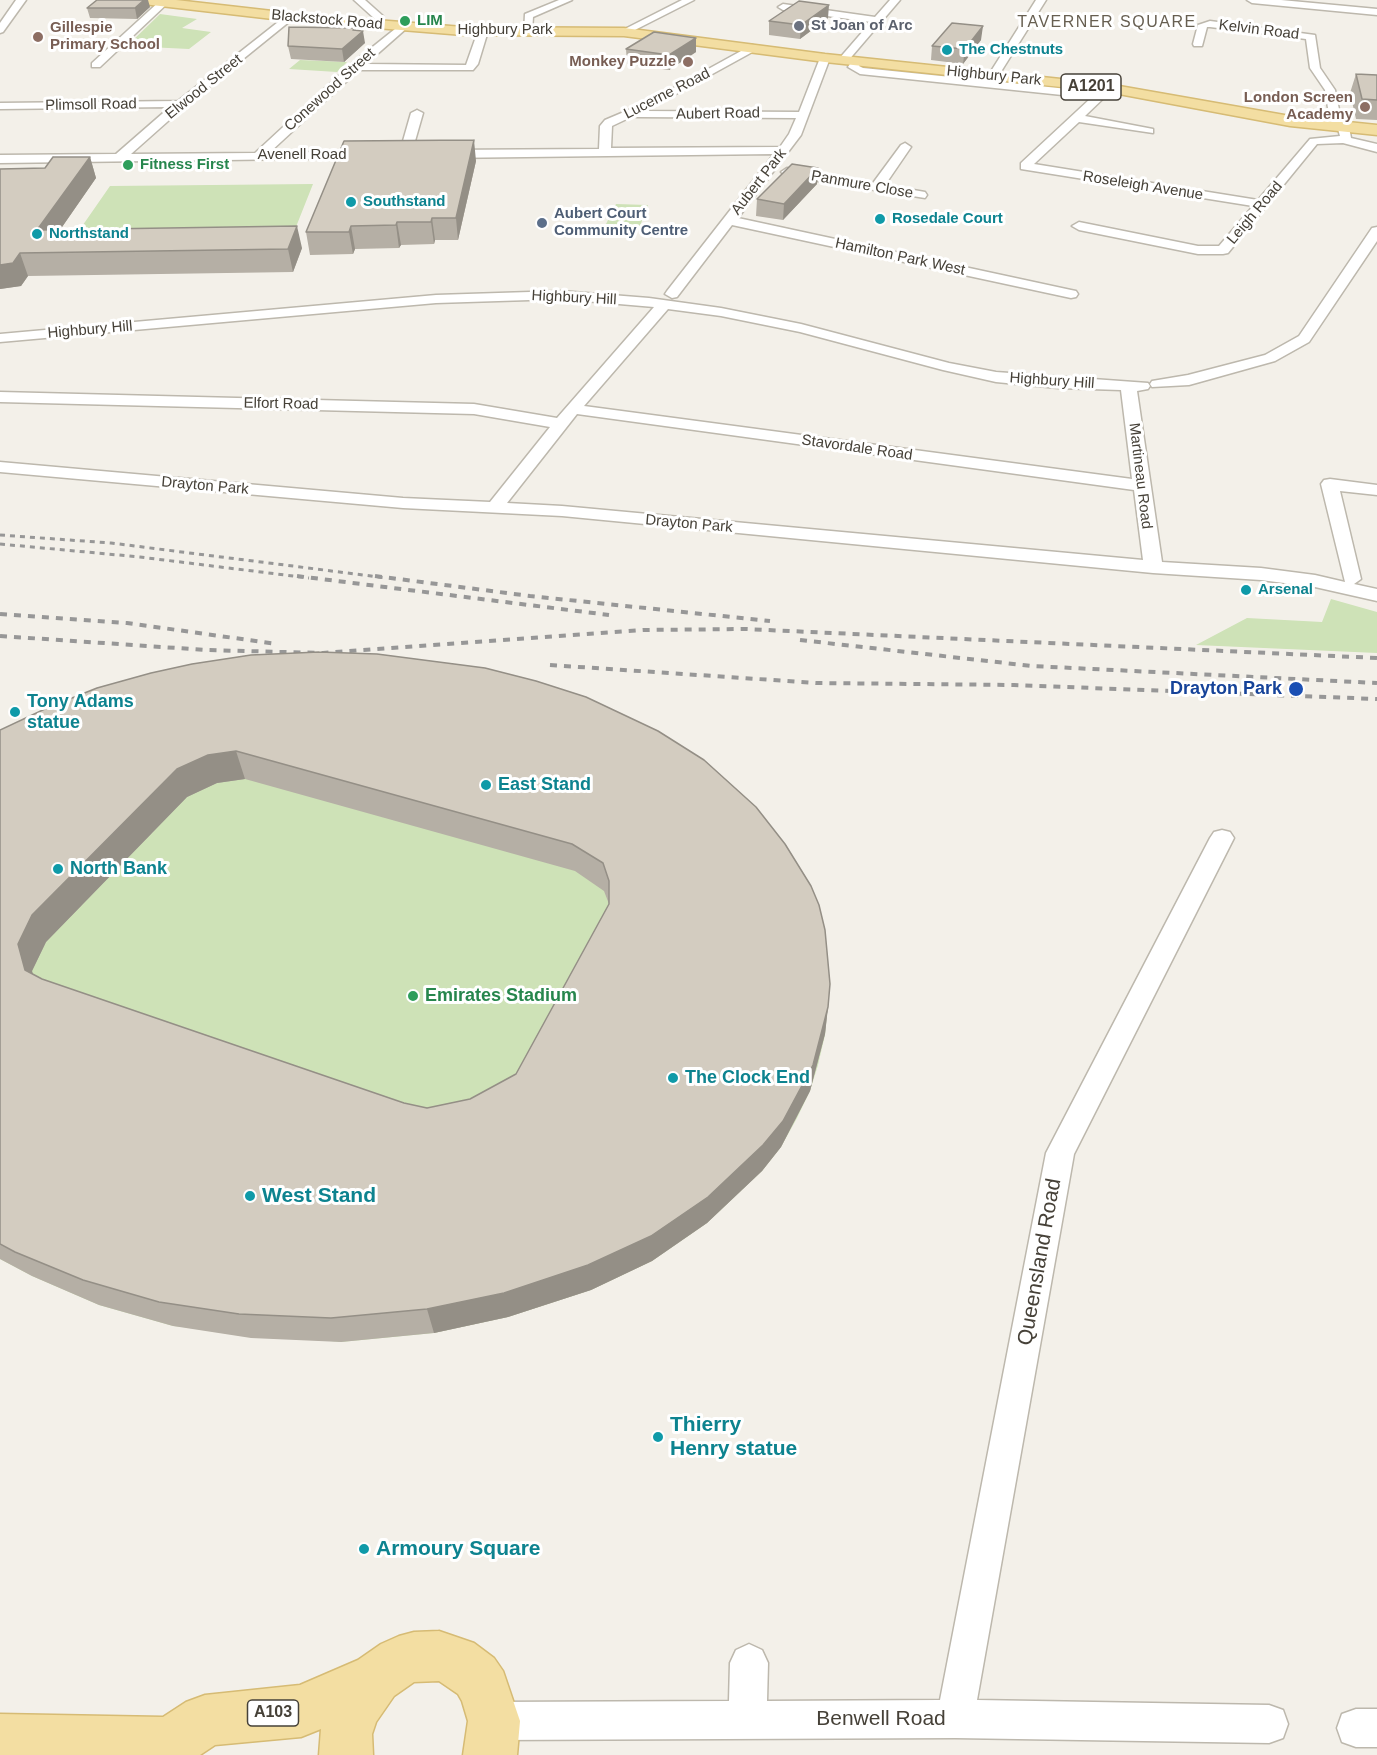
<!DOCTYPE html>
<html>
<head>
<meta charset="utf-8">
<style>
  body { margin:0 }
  canvas { display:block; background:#f3f0e9 }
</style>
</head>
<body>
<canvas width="1377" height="1755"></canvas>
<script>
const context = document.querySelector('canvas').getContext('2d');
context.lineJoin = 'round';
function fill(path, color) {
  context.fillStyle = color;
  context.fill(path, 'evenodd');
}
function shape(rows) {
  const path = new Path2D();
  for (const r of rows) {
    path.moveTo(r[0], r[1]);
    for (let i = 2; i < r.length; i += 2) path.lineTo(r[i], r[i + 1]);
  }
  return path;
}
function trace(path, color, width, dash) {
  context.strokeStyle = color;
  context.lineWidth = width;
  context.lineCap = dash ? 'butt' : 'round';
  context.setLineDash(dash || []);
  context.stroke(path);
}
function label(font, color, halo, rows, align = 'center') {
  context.font = font + ' Arial,sans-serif';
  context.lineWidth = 6;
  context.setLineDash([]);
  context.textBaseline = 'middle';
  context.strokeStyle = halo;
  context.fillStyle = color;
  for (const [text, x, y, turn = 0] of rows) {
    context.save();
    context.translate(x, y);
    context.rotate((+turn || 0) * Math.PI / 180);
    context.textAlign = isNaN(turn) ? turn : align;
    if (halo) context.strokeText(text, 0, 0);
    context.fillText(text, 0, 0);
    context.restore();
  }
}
const green = shape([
  [160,14,197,19,182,28,211,32,189,49,127,46],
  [300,60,347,62,337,72,289,69],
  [313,184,290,242,69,245,110,186],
  [616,204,648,205,640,226,606,224],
  [1331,599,1377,612,1377,653,1196,645,1247,618,1322,622],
  [259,682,827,1011,825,1035,818,1065,810,1091,797,1118,781,1147,762,1171,707,1223,652,1261,591,1290,508,1317,434,1333,341,1342,173,1326,99,1305,32,1276,0,1259,0,765]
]);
const minor = shape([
  [16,0,26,0,3,32,0,33,0,23,16,0],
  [161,0,169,2,100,67,92,67,92,63,161,0],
  [354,0,365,0,383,16,383,23,379,26,373,26,371,24,375,19,354,0],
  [559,0,572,0,533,17,532,31,524,33,525,14,559,0],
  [682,0,694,0,627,34,619,32,682,0],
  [890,0,900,0,847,62,843,63,838,60,871,22,783,10,778,7,783,4,875,17,890,0],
  [1036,0,1046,0,997,78,989,78,988,76,1036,0],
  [1247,0,1281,0,1377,9,1377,15,1252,3,1247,0],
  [287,15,295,17,185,106,131,154,255,153,350,65,400,25,408,27,366,64,466,65,478,31,483,28,488,31,478,64,473,70,359,70,269,153,370,151,376,155,374,158,0,163,0,155,116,154,170,107,0,109,0,103,178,101,287,15],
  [1210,21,1315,35,1320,68,1335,90,1342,124,1349,127,1351,138,1377,144,1377,152,1343,143,1317,144,1228,253,1223,254,1198,254,1079,230,1072,226,1079,222,1198,246,1219,246,1253,206,1021,169,1021,163,1091,98,860,74,848,67,853,59,857,58,862,61,859,66,863,68,1097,92,1102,88,1110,88,1110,92,1085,116,1153,129,1153,133,1079,122,1034,164,1258,200,1310,139,1340,136,1338,129,1331,126,1325,90,1310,68,1306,39,1210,27,1207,27,1202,46,1194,46,1193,44,1198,25,1210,21],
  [752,45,756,46,756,50,645,111,799,112,820,58,829,56,830,58,801,135,738,218,1071,290,1076,291,1078,294,1076,297,1071,298,732,225,677,297,672,298,665,294,667,291,774,154,443,158,437,154,443,150,599,149,600,126,605,120,650,101,752,45],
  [633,116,637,117,796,118,789,134,780,147,611,148,612,126,633,116],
  [417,110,423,113,411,155,409,158,401,158,399,155,411,113,417,110],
  [905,143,911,147,885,185,925,192,927,195,925,198,787,176,781,172,787,168,873,183,901,145,905,143],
  [1377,227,1377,241,1309,342,1275,361,1189,385,1152,387,1150,384,1152,381,1188,375,1265,355,1299,336,1372,228,1377,227],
  [561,291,649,298,721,308,801,324,949,363,996,372,1148,383,1150,386,1148,389,1137,391,1162,562,1261,568,1315,575,1345,582,1321,484,1324,480,1330,479,1377,485,1377,495,1340,491,1361,579,1354,584,1377,589,1377,601,1315,587,1261,580,1153,573,562,516,403,508,0,472,0,462,403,498,490,502,550,427,474,414,0,402,0,392,474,404,557,418,654,307,561,299,436,303,0,342,0,334,436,295,561,291],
  [668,309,721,316,800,332,943,370,996,382,1058,388,1121,390,1132,479,584,406,668,309],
  [577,414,1134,490,1143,560,562,506,507,503,577,414],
  [1222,830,1230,832,1234,838,1074,1154,977,1700,1269,1705,1283,1710,1288,1724,1283,1738,1269,1743,955,1738,494,1740,481,1734,475,1721,481,1708,494,1702,729,1701,730,1663,736,1650,749,1644,762,1650,768,1663,767,1701,940,1700,1046,1153,1210,838,1214,832,1222,830],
  [1356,1709,1377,1709,1377,1747,1356,1747,1342,1742,1337,1728,1342,1714,1356,1709]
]);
const primary = shape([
  [137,0,176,0,290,13,463,27,624,28,825,54,1108,84,1290,116,1377,125,1377,135,1290,126,1108,92,825,62,624,36,463,35,290,21,143,4,137,0],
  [439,1631,474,1643,494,1658,503,1671,520,1721,517,1755,463,1755,468,1721,462,1701,458,1694,439,1681,414,1682,394,1696,376,1722,372,1734,373,1755,319,1755,321,1729,301,1737,215,1745,200,1755,0,1755,0,1714,163,1717,186,1702,205,1695,300,1685,358,1660,381,1644,399,1636,414,1632,439,1631]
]);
const railFar1 = shape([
  [0,535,111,543,387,578],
  [0,544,140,557,309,578]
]);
const rail = shape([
  [297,576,609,615],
  [375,576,530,596,770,621],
  [0,614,127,623,277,644],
  [0,636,206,650,323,653,643,630,745,629,1377,658],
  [800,640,1032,666,1377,683],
  [550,665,817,683,1014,685,1377,699]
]);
const wall = shape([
  [150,7,137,19,90,18,87,8],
  [828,18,800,39,769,35,769,21],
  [356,28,356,30,365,43,344,62,291,59,288,46],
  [981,40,963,64,931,60,932,46],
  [626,49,696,52,669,70,627,64],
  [1356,74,1377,75,1377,120,1356,119,1350,93],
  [90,157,96,178,60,230,302,248,293,272,28,276,21,286,0,289,45,168],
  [476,161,458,240,435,240,434,244,401,245,399,248,355,249,353,254,310,255,306,232],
  [818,168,817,184,783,220,756,216,757,199],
  [319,652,828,1007,825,1034,810,1091,781,1147,762,1171,707,1223,652,1261,591,1290,508,1317,434,1333,341,1342,251,1338,173,1326,99,1305,32,1276,0,1259,0,730],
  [245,779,575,871,604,891,609,904,516,1074,470,1099,427,1108,404,1103,42,979,33,975,32,971,46,942,187,797,217,783]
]);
const shadedWall = shape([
  [144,0,148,0,150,7,137,19,135,8],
  [829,5,828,18,800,39,801,25],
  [983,26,981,40,963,64,965,49],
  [356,28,357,36,363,31,365,43,344,62,342,49,353,30],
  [696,38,696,52,669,70,669,55],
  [474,140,476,161,458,240,456,218],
  [90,157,96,178,44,253,37,230],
  [818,168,817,184,783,220,784,204],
  [432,218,435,240,434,244,431,222],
  [397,222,401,245,399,248,396,225],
  [297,226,302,248,293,272,288,249],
  [351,226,355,249,353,254,349,232],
  [20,253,28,276,21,286,0,289,0,265],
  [236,751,245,779,217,783,187,797,46,942,32,971,40,998,25,970,18,944,32,915,177,769,208,755],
  [828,1007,825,1034,810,1091,781,1147,762,1171,707,1223,652,1261,591,1290,508,1317,434,1333,427,1309]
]);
const building = shape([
  [97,0,144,0,135,8,87,8,97,0],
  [799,1,829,5,801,25,769,21,799,1],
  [952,23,983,26,965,49,932,46,952,23],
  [289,27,356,28,353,30,363,31,342,49,288,46,289,27],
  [654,32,696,38,669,55,626,49,654,32],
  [1356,74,1377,75,1377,100,1362,99,1356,74],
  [474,140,456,218,432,218,431,222,397,222,396,225,351,226,349,232,306,232,344,141,474,140],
  [53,157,90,157,37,230,297,226,288,249,20,253,13,263,0,265,0,169,45,168,53,157],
  [792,164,818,168,784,204,757,199,792,164],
  [319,652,377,654,485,668,536,681,586,697,658,731,704,760,756,807,785,844,811,886,819,905,825,930,830,984,828,1007,813,1065,783,1121,763,1145,708,1197,651,1236,588,1265,504,1293,427,1309,331,1318,239,1314,159,1302,83,1280,15,1252,0,1244,0,730,47,708,97,688,151,673,192,664,251,655,319,652],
  [236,751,572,844,603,863,609,881,609,904,516,1074,470,1099,427,1108,404,1103,42,979,25,970,18,944,32,915,177,769,208,755,236,751]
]);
const markers = [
  [405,21,6,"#2e9e5b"],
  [799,26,6,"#6b7280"],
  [38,37,6,"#8d6e63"],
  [947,50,6,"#0f9aa8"],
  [688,62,6,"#8d6e63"],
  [1365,107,6,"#8d6e63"],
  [128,165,6,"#2e9e5b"],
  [351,202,6,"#0f9aa8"],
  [880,219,6,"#0f9aa8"],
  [542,223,6,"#5c6f8a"],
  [37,234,6,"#0f9aa8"],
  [1246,590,6,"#0f9aa8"],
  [1296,689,8,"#1a4fb4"],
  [15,712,6,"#0f9aa8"],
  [486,785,6,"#0f9aa8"],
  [58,869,6,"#0f9aa8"],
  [413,996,6,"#2e9e5b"],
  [673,1078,6,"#0f9aa8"],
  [250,1196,6,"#0f9aa8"],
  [658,1437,6,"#0f9aa8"],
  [364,1549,6,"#0f9aa8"]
];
const farStreetnames = [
  ["Blackstock Road",327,20,5],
  ["Highbury Park",505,30],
  ["Kelvin Road",1259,30,7],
  ["Highbury Park",994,76,6],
  ["Elwood Street",204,87,-39],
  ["Conewood Street",330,90,-42],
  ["Lucerne Road",667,94,-27],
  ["Plimsoll Road",91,105,-1],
  ["Aubert Road",718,114,-1],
  ["Avenell Road",302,155],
  ["Aubert Park",759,182,-52],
  ["Panmure Close",862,185,10],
  ["Roseleigh Avenue",1143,186,9],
  ["Leigh Road",1255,213,-50],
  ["Hamilton Park West",900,257,12],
  ["Highbury Hill",574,298,3],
  ["Highbury Hill",90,330,-5],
  ["Highbury Hill",1052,381,4],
  ["Elfort Road",281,404,1],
  ["Stavordale Road",857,448,8],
  ["Martineau Road",1140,476,83],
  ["Drayton Park",205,486,5],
  ["Drayton Park",689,524,5]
];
const farLeisurenames = [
  ["LIM",417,21],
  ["Fitness First",140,165]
];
const farWorshipnames = [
  ["St Joan of Arc",811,26]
];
const farEducationnames = [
  ["Gillespie",50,28,"left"],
  ["Primary School",50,45,"left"],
  ["Monkey Puzzle",676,62],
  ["London Screen",1353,98],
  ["Academy",1353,115]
];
const farCulturenames = [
  ["The Chestnuts",959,50],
  ["Southstand",363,202],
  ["Rosedale Court",892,219],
  ["Northstand",49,234],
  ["Arsenal",1258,590]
];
const farServicenames = [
  ["Aubert Court",554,214],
  ["Community Centre",554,231]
];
const farNeighbourhoodnames = [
  ["TAVERNER SQUARE",1107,23]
];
const shields = [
  [1091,87,60],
  [273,1713,51]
];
const shieldNames = [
  ["A1201",1091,87],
  ["A103",273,1713]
];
const transitNames = [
  ["Drayton Park",1282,689]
];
const cultureNames = [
  ["Tony Adams",27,702],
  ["statue",27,723],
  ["East Stand",498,785],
  ["North Bank",70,869],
  ["The Clock End",685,1078]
];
const leisureNames = [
  ["Emirates Stadium",425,996]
];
const nearCulturenames = [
  ["West Stand",262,1196],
  ["Thierry",670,1425],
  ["Henry statue",670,1449],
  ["Armoury Square",376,1549]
];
const nearStreetnames = [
  ["Queensland Road",1040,1262,-80],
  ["Benwell Road",881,1719]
];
fill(green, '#cee2b7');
trace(minor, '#bdb8ad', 3);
trace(primary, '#d6bb74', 3);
fill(minor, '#fff');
fill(primary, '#f3dea2');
trace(railFar1, '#979797', 3, [5, 5]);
trace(rail, '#979797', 4, [7, 7]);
fill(wall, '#b5afa5');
fill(shadedWall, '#948f86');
fill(building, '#d3ccc0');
trace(building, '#948f86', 1.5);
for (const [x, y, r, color] of markers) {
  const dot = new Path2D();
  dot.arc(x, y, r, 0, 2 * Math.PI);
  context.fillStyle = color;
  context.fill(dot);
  trace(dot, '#fff', 2);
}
label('15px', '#464138', '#fff', farStreetnames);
label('bold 15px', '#27864d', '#fff', farLeisurenames, 'left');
label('bold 15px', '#5b616d', '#fff', farWorshipnames, 'left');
label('bold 15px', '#785e54', '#fff', farEducationnames, 'right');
label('bold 15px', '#0d838f', '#fff', farCulturenames, 'left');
label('bold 15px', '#4e5e75', '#fff', farServicenames, 'left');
context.letterSpacing = '1.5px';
label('16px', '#675f51', '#fff', farNeighbourhoodnames);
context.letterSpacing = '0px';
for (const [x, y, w] of shields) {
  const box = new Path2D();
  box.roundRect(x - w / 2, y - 13, w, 26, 4.5);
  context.fillStyle = '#fff';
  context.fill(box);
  trace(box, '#464138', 1.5);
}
label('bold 16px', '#464138', null, shieldNames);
label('bold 18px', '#164399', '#fff', transitNames, 'right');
label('bold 18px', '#0d838f', '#fff', cultureNames, 'left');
label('bold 18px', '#27864d', '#fff', leisureNames, 'left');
label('bold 21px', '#0d838f', '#fff', nearCulturenames, 'left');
label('21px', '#464138', '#fff', nearStreetnames);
</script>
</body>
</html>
